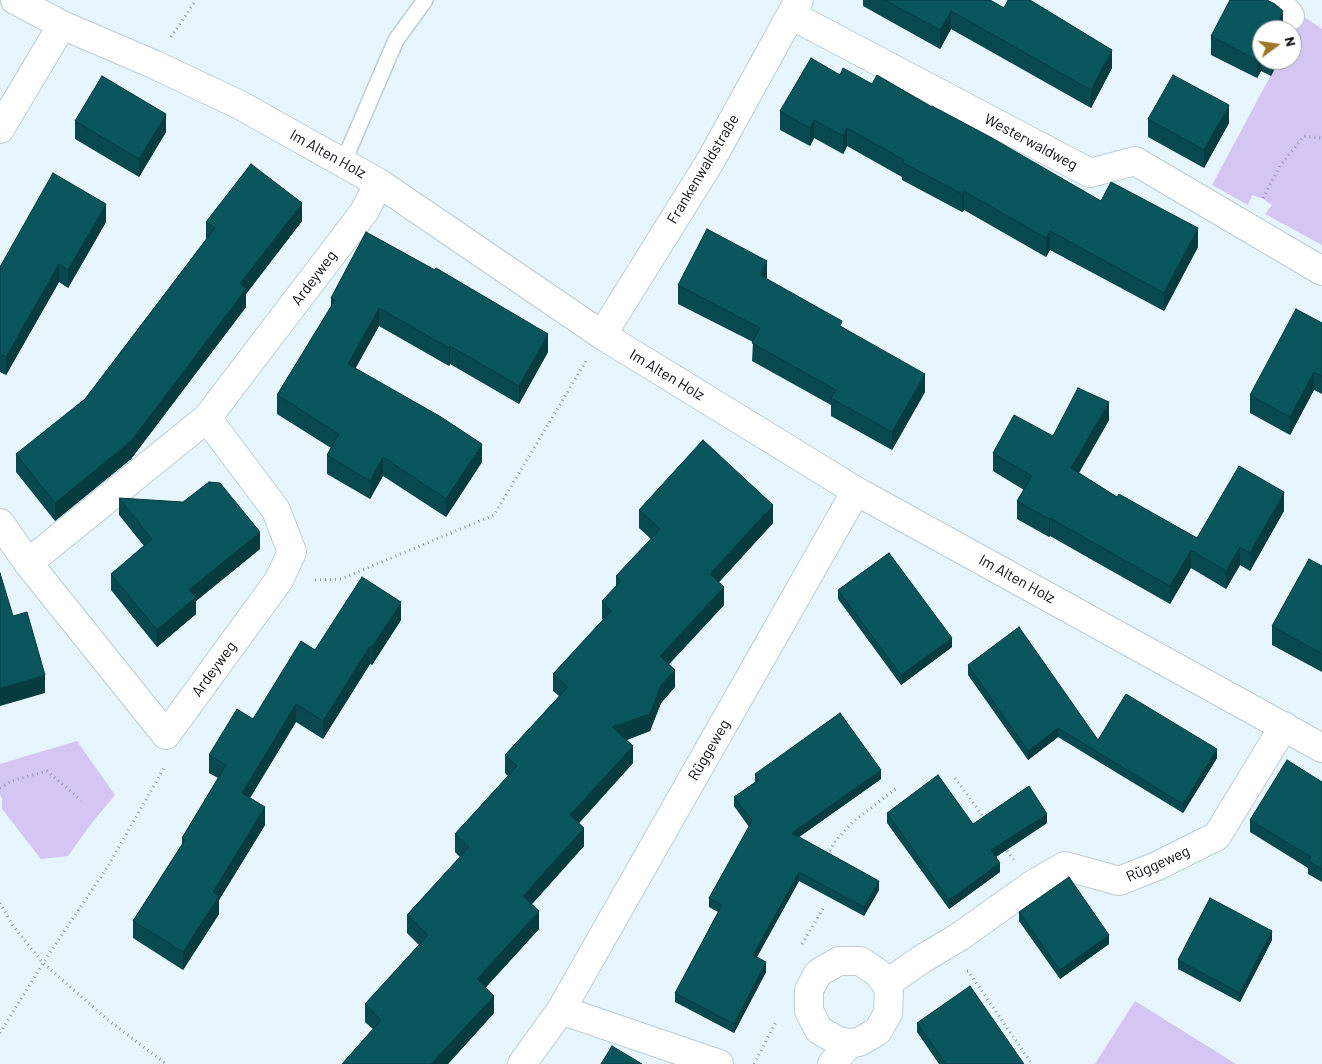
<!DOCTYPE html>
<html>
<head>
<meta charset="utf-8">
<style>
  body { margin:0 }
  #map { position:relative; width:1322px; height:1064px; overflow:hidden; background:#e7f5fe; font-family:Barlow,sans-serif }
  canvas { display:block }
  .north { position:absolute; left:1252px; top:20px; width:50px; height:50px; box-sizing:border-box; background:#fff; border:1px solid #9c9fa0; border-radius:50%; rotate:76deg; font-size:14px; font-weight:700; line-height:20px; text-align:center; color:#080e12 }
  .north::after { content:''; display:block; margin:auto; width:18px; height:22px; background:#a27527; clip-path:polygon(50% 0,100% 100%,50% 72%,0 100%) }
</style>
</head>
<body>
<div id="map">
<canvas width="1322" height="1064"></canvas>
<div class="north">N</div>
</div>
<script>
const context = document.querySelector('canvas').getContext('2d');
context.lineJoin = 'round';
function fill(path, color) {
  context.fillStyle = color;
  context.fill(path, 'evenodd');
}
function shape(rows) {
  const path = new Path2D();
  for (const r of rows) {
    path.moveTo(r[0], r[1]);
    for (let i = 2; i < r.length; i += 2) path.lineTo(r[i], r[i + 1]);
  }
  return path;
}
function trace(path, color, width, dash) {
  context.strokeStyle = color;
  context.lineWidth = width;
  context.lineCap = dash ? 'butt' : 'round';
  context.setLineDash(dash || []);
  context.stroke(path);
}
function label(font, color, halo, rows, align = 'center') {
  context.font = font + ' Barlow,sans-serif';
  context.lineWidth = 5;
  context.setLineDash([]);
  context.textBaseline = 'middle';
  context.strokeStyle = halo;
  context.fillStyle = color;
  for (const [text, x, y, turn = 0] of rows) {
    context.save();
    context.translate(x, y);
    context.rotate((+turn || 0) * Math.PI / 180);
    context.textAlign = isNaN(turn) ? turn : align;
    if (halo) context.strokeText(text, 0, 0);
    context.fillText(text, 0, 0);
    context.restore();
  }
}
const green = shape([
  [1303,16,1322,29,1322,245,1265,214,1272,205,1263,199,1252,195,1248,205,1212,185,1279,60,1292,60,1292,36],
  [77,741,115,795,91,824,68,856,41,859,2,809,2,799,0,794,0,764],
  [1135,1001,1236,1064,1095,1064]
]);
const path = shape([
  [171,37,196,0],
  [1263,198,1280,166,1304,136,1322,138],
  [315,580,341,579,494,515,586,361],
  [955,778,985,819],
  [0,788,11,781,47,771,81,800],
  [1004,847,1014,860],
  [827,855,836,840,854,821,898,787],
  [0,903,13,926,43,963,108,1020,166,1064],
  [802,944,824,907],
  [967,971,968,971,1032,1064],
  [0,1033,43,963,108,866,164,768],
  [754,1064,777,1020]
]);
const lane = shape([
  [343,163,396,40,425,0]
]);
const street = shape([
  [15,0,62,25,153,64,240,105,379,183,602,335,856,491,1322,748],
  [1277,0,1290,16],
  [791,15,1090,173,1135,161,1322,271],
  [0,129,62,25],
  [602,335,711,160,799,0],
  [207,418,276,510,292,552,279,580,166,735,28,563,207,418,364,212,379,183],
  [0,523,28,563],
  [886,984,922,959,959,937,1032,885,1065,866,1119,881,1157,866,1217,836,1284,726],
  [561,1010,719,1064],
  [522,1064,561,1010,856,491],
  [832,1064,850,1043,859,1042,878,1031,888,1013,889,991,886,984,878,973,860,961,839,961,820,972,817,975,809,990,809,1011,819,1030,838,1041,850,1043]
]);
const wall = shape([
  [863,0,990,0,1112,68,1091,108,951,29,940,49,863,6],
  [1283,26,1286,30,1262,30,1262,60,1279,60,1271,76,1261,71,1257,78,1211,55,1211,36],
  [840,75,872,84,932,107,1101,201,1198,247,1164,311,1050,250,1046,257,964,210,962,212,902,180,902,177,847,146,843,154,814,138,810,146,780,130,780,111],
  [1148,119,1229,123,1204,168,1148,137],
  [75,121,166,132,139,177,75,139],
  [302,221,246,294,246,307,131,459,55,521,16,472,16,454,85,399,206,239,206,222],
  [106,222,68,288,59,282,6,375,0,372,0,267],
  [366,232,548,352,519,404,450,364,449,366,379,326,355,368,482,462,446,517,383,476,370,499,327,474,327,455,331,448,277,414,277,395,331,307,331,298],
  [767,279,842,328,925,392,892,450,831,416,831,405,752,361,753,342,678,304,678,285],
  [1322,323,1322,394,1314,390,1290,435,1250,413,1250,395],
  [1109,420,1079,473,1117,497,1197,538,1284,511,1250,571,1240,565,1226,589,1191,568,1170,604,1050,536,1049,537,1017,519,1017,501,1024,490,993,471,993,453],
  [119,498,260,549,196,601,196,614,157,647,111,590,111,574,144,546,119,515],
  [639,510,773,523,719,582,724,605,669,664,675,687,661,703,650,731,627,740,633,763,579,823,584,846,532,904,539,929,486,987,494,1013,448,1064,342,1064,373,1029,365,1022,365,1004,419,945,407,933,407,915,460,857,455,852,455,834,508,776,505,773,505,755,559,696,553,691,553,674,603,620,602,619,602,601,616,586,616,576,651,539,639,528],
  [1322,566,1322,672,1272,645,1272,626],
  [838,590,952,647,901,685,838,599],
  [401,620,372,665,370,664,323,739,296,722,250,798,265,825,219,900,219,914,183,970,133,938,133,921,182,844,182,838,218,778,209,773,209,755,253,719,315,650],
  [968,665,1098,740,1217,758,1183,813,1058,737,1028,760,968,675],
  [755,774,881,779,799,837,879,890,864,916,799,881,757,957,766,972,734,1033,675,1002,675,993,718,912,709,907,709,898,749,827,734,806,734,797,755,782],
  [1322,782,1322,882,1308,874,1308,868,1250,832,1250,820],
  [887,813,973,824,1047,823,996,857,1000,872,949,909,887,823],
  [1019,912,1109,944,1060,979,1019,921],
  [1272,940,1240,1002,1178,969,1178,960],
  [917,1023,1024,1064,939,1064,917,1032]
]);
const shadedWall = shape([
  [951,11,951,29,940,49,940,30],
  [1283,11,1283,30,1277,23],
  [1112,50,1112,68,1091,108,1091,90],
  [1261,53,1261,71,1257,78,1257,60],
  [1271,60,1279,60,1271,76],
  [1229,105,1229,123,1204,168,1204,150],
  [166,114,166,132,139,177,139,159],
  [814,120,814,138,810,146,810,128],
  [847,128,847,146,843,154,843,136],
  [964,191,964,210,962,212,962,194],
  [302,203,302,221,246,294,246,307,131,459,55,521,55,503,240,284],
  [106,204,106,222,68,288,68,270],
  [1198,228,1198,247,1164,311,1164,293],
  [1050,231,1050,250,1046,257,1046,238],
  [767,261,767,279,760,275],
  [59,264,59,282,6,375,6,357],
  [379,308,379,326,348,382,348,364],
  [548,334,548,352,519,404,519,386],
  [450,346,450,364,449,366,449,348],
  [1314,372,1314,390,1290,435,1290,417],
  [925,374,925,392,892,450,892,432],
  [1109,402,1109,420,1071,486,1071,468],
  [482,444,482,462,446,517,446,499],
  [383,457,383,476,370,499,370,481],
  [1284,492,1284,511,1250,571,1250,553],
  [773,505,773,523,710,592,710,574],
  [1050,518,1050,536,1049,537,1049,519],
  [260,532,260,549,196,601,196,614,157,647,157,630,189,590],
  [1240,547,1240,565,1226,589,1226,571],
  [1191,550,1191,568,1170,604,1170,586],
  [724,587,724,605,660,674,660,656],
  [401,602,401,620,372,665,372,647],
  [952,638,952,647,901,685,901,675],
  [370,646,370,664,323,739,323,721],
  [675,670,675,687,661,703,650,731,612,745,612,727,661,685],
  [45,675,45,693,0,706,0,688],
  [296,704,296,722,242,811,242,793],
  [1058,728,1058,737,1028,760,1028,751],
  [633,746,633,763,570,833,570,815],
  [1217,749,1217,758,1183,813,1183,804],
  [881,770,881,779,792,842,792,833],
  [265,807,265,825,219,900,219,914,183,970,183,952,213,892],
  [1047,814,1047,823,991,860,991,850],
  [584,828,584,846,523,914,523,896],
  [1000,863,1000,872,949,909,949,900],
  [799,872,799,881,753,964,753,955],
  [879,881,879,890,864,916,864,907],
  [539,911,539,929,477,997,477,979],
  [1272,931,1272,940,1240,1002,1240,993],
  [1109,935,1109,944,1060,979,1060,970],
  [766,962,766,972,734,1033,734,1024],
  [494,996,494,1013,448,1064,431,1064]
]);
const building = shape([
  [885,0,990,0,1004,8,1008,0,1030,0,1112,50,1091,90,951,11,940,30,885,0],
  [1230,0,1267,0,1275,4,1283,11,1277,23,1286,27,1285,30,1262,30,1262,53,1261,53,1257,60,1211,36,1230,0],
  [811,58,840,75,843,68,872,84,877,75,932,107,932,106,992,138,1101,201,1111,182,1198,228,1164,293,1050,231,1046,238,964,191,962,194,902,162,904,160,847,128,843,136,814,120,810,128,780,111,811,58],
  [1173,75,1229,105,1204,150,1148,119,1173,75],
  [102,76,166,114,139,159,75,121,102,76],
  [251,164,302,203,240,284,246,289,131,441,55,503,16,454,85,399,215,228,206,222,251,164],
  [53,173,106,204,68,270,59,264,6,357,0,354,0,267,53,173],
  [707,229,767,261,760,275,842,321,840,326,925,374,892,432,831,398,836,390,752,343,760,328,678,285,707,229],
  [366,232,435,270,436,268,548,334,519,386,450,346,449,348,379,308,348,364,441,417,482,444,446,499,383,457,370,481,327,455,339,434,277,395,335,300,331,298,366,232],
  [1296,309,1322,323,1322,376,1314,372,1290,417,1250,395,1296,309],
  [1078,388,1109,402,1071,468,1117,497,1119,494,1197,538,1239,466,1284,492,1250,553,1240,547,1226,571,1191,550,1170,586,1050,518,1049,519,1017,501,1032,476,993,453,1014,415,1053,436,1078,388],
  [703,440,773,505,710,574,724,587,660,656,675,670,661,685,650,714,612,727,633,746,570,815,584,828,523,896,539,911,477,979,494,996,431,1064,342,1064,381,1020,365,1004,428,935,407,915,469,847,455,834,517,766,505,755,568,687,553,674,611,611,602,601,621,581,616,576,660,529,639,510,703,440],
  [209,482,220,483,260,532,189,590,196,597,157,630,111,574,152,539,119,498,183,502,209,482],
  [889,553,952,638,901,675,838,590,889,553],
  [1309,559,1322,566,1322,654,1272,626,1309,559],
  [0,573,13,616,27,612,45,675,0,688,0,573],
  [362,577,401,602,372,647,370,646,323,721,296,704,242,793,265,807,213,892,219,896,183,952,133,921,185,840,182,838,226,765,209,755,237,709,253,719,301,641,315,650,362,577],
  [1019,627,1098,740,1126,694,1217,749,1183,804,1058,728,1028,751,968,665,1019,627],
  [840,713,881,770,792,833,879,881,864,907,799,872,753,955,766,962,734,1024,675,993,722,905,709,898,752,821,734,797,759,780,755,774,840,713],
  [1287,760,1322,782,1322,869,1308,861,1311,857,1250,820,1287,760],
  [938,775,973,824,1029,786,1047,814,991,850,1000,863,949,900,887,813,938,775],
  [1069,877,1109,935,1060,970,1019,912,1069,877],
  [1210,898,1272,931,1240,993,1178,960,1210,898],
  [970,986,1024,1064,946,1064,917,1023,970,986],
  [612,1046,642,1064,601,1064,612,1046]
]);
const streetNames = [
  ["Westerwaldweg",1031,142,28],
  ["Im Alten Holz",328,154,29],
  ["Frankenwaldstraße",703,169,-59],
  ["Ardeyweg",314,278,-53],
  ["Im Alten Holz",667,375,31],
  ["Im Alten Holz",1017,579,29],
  ["Ardeyweg",214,669,-54],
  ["Rüggeweg",709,750,-60],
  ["Rüggeweg",1158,864,-24]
];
fill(green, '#d4c5f3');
trace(lane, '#bbccd7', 18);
trace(street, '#bbccd7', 30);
trace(path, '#909ba2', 3, [1, 4]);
trace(lane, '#fff', 15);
trace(street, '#fff', 28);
fill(wall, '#07494f');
fill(shadedWall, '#063c40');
fill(building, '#08555c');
trace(building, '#063c40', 1);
label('15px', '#080e12', '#fff', streetNames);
</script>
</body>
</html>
